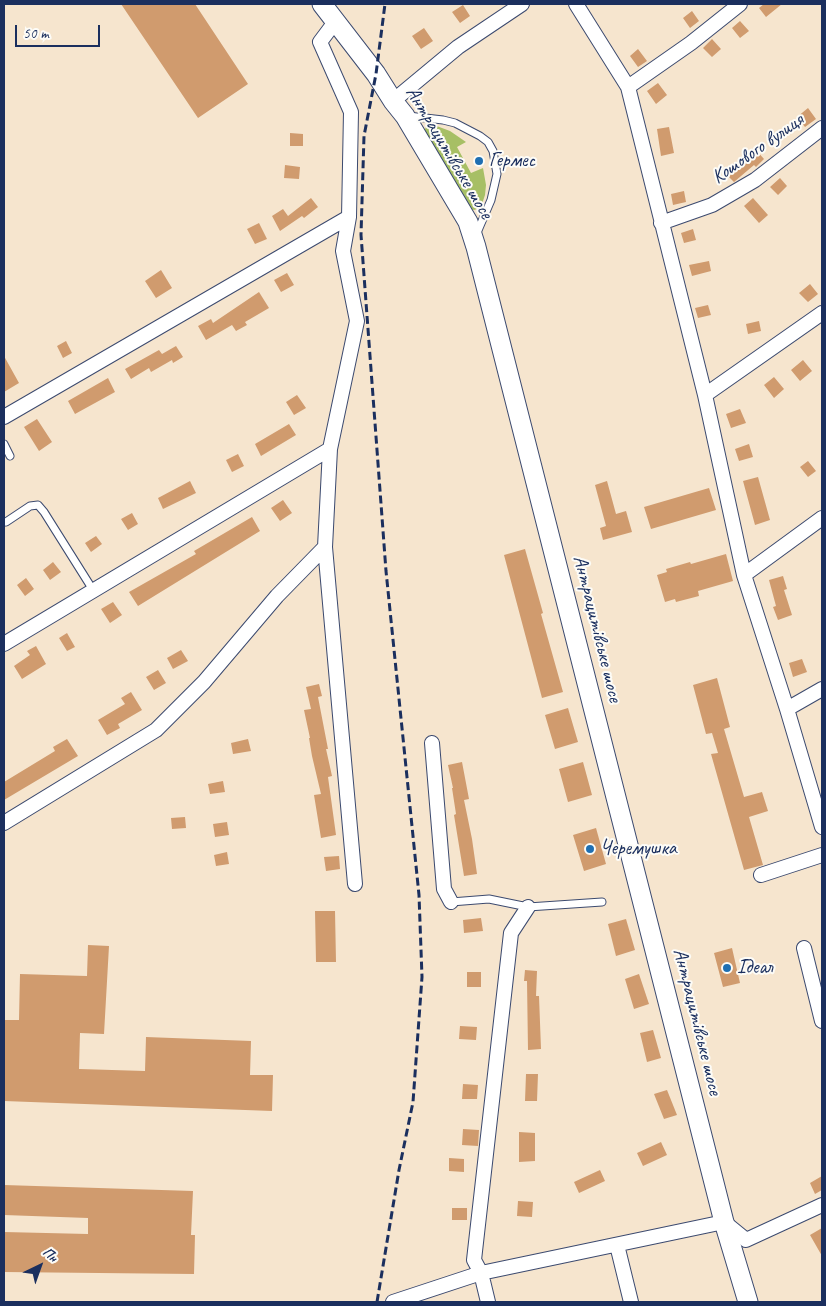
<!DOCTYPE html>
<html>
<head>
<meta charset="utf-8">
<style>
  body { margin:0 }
  #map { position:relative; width:826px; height:1306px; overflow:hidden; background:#f6e5ce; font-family:Caveat,sans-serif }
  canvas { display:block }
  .frame { position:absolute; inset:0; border:5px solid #1b2f5e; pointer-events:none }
  .north { position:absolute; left:15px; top:1241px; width:50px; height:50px; -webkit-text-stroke:4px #fdfcf7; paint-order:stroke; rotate:42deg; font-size:14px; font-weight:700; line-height:20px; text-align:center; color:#1b2f5e }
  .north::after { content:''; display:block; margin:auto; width:18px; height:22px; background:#1b2f5e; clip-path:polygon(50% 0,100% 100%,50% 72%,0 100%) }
  .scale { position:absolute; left:15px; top:25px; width:85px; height:22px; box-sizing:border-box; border:2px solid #1b2f5e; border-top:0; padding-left:6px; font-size:15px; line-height:18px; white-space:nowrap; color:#1b2f5e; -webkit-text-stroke:4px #fdfcf7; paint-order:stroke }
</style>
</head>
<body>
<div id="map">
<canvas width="826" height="1306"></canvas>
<div class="frame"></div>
<div class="north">Пн</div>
<div class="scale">50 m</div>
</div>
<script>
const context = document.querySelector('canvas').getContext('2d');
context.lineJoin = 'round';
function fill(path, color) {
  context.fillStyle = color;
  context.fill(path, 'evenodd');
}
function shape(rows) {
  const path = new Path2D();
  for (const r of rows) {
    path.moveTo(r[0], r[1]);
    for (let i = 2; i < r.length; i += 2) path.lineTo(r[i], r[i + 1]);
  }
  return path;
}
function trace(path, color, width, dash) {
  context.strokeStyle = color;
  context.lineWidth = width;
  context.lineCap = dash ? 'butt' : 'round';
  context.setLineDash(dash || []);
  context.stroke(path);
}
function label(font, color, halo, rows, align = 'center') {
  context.font = font + ' Caveat,sans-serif';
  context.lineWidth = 4;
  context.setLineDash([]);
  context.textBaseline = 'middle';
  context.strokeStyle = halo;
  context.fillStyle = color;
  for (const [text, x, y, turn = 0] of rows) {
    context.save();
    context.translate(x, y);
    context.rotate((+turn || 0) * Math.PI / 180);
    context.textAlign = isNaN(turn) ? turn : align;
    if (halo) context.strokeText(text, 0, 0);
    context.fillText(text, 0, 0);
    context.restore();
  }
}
const green = shape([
  [427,124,434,125,450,131,466,142,457,147,471,173,483,168,486,185,485,195,482,204,477,209,474,210,467,207,424,132]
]);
const building = shape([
  [121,4,195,4,248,84,198,118],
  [764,4,782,4,766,17,759,8],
  [463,5,470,16,460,23,452,12],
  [692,11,699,21,690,28,683,18],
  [740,21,749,31,740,38,732,28],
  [424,28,433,41,421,49,412,36],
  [712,39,721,49,712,57,703,48],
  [638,49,647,61,638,67,630,56],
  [658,83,667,95,656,104,647,91],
  [808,108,816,119,805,127,797,117],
  [669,127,674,153,661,156,657,129],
  [290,133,303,134,303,146,290,146],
  [756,150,764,159,756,167,754,165,734,182,724,172,734,163,738,167],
  [285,165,300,167,299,179,284,178],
  [780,178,787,186,778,195,770,187],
  [684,191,686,202,673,205,671,194],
  [311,198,318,207,304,218,302,216,280,231,272,216,283,209,288,216],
  [753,198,768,215,759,223,744,206],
  [259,223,267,239,255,244,247,229],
  [693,229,696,240,684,243,681,233],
  [709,261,711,271,692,276,689,265],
  [161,270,172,288,156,298,145,281],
  [287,273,294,285,281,292,274,280],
  [810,284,818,294,808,302,799,293],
  [259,292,269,308,245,322,247,325,236,331,232,325,206,340,198,326,211,319,213,323],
  [708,305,711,315,698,318,695,308],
  [759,321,761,331,748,334,746,324],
  [66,341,72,353,63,358,57,346],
  [176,346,183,357,173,363,172,360,151,372,149,368,131,379,125,369,159,350,162,354],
  [4,356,19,383,4,392],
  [803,360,812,371,800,381,791,370],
  [774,377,784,389,774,398,764,385],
  [108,378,115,392,75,414,68,401],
  [297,395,306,408,294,415,286,402],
  [740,409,746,423,731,428,726,414],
  [37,419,52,442,39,451,24,427],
  [289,424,296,435,261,456,255,444],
  [749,444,753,457,739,461,735,449],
  [238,454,244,466,232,472,226,460],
  [808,461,816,471,808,477,800,467],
  [758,477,770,520,755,525,743,481],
  [190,481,196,493,163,509,158,498],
  [607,481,616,514,626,511,632,532,603,540,600,528,606,526,595,485],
  [709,488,716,510,651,529,644,507],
  [283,500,292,513,280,521,271,508],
  [132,513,138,524,128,530,121,519],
  [252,517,260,531,138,606,129,592,196,554,194,551],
  [96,536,102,544,91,552,85,543],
  [525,549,543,613,541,614,563,692,542,698,504,555],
  [726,554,733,581,698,591,699,596,676,602,675,599,665,602,657,575,667,572,666,569,690,562,691,564],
  [53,562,61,572,50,580,43,570],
  [783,576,787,589,784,590,792,615,778,620,773,607,776,606,769,580],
  [26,578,34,589,25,596,17,585],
  [113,602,122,615,110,623,101,609],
  [67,633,75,647,67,651,59,638],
  [36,646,46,664,22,679,14,666,30,655,27,651],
  [181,650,188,661,173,669,167,658],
  [802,659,807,672,793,677,789,663],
  [158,670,166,683,154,690,146,677],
  [717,678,730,727,724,729,744,797,762,792,768,811,749,817,763,865,744,870,711,754,718,753,712,733,706,734,693,685],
  [319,684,322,696,318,697,328,749,326,749,332,776,328,777,336,835,321,838,314,795,321,794,312,756,309,738,310,738,304,710,311,709,306,687],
  [131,692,142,710,118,724,120,728,107,735,98,720,125,704,121,698],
  [568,708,578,742,555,749,545,715],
  [67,739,78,756,4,800,4,782,55,751,53,747],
  [248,739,251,751,233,754,231,743],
  [462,762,469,799,464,800,472,839,477,874,464,876,454,815,456,814,452,788,453,788,448,765],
  [583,762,592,795,568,802,559,769],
  [223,781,225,792,210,794,208,784],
  [185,817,186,828,172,829,171,818],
  [227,822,229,835,215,837,213,824],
  [596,828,606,864,584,871,573,835],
  [227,852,229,864,216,866,214,855],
  [339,856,340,869,326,871,324,857],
  [315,911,335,911,336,962,316,962],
  [481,918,483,931,464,933,463,920],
  [626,919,635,950,616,956,608,924],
  [88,945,109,946,104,1034,80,1033,79,1069,145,1071,146,1037,251,1041,250,1075,273,1075,272,1111,4,1101,4,1020,19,1020,20,974,87,976],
  [732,948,740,983,723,987,714,953],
  [525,970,537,971,536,996,539,996,541,1049,528,1050,527,981,524,981],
  [467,972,481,972,481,987,467,987],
  [639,974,649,1004,634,1009,625,979],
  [460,1026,477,1027,476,1040,459,1039],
  [653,1030,661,1058,647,1062,640,1033],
  [526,1074,538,1074,537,1101,525,1101],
  [463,1084,478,1085,477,1099,462,1099],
  [667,1090,677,1115,664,1119,654,1094],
  [463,1129,479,1130,478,1146,462,1145],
  [519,1132,535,1133,535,1161,519,1162],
  [661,1142,667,1155,643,1166,637,1153],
  [449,1158,464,1159,464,1172,449,1171],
  [600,1170,605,1181,579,1193,574,1182],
  [822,1176,822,1190,815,1194,810,1183],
  [4,1185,193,1191,191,1235,195,1235,194,1274,4,1272,4,1232,88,1234,88,1218,4,1215],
  [518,1201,533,1202,532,1217,517,1216],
  [452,1208,467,1208,467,1220,452,1220],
  [822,1228,822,1256,810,1235]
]);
const service = shape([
  [408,116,443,120,455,123,480,136,488,142,493,151,497,174,491,200,476,235],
  [4,444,10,456],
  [6,522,30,506,38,505,44,512,93,590],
  [451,902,489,899,528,907,602,902]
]);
const minor = shape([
  [576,4,628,87,705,395,744,575,787,709,822,827],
  [628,87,691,43,740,4],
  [393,101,458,47,522,4],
  [661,223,712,205,755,180,822,128],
  [705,395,822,313],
  [4,417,349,217],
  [325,547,355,884],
  [744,575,822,518],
  [4,644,330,449],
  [787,709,822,689],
  [432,743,444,889,451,902],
  [4,823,156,730,204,682,277,596,325,547,330,449,357,321,343,251,349,217,351,112,320,42,335,22],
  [761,875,822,855],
  [804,948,822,1021],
  [617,1245,631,1302],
  [393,1302,481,1273,724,1222,746,1240,822,1205],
  [488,1302,481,1273,474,1260,511,933,528,907]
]);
const secondary = shape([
  [322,4,376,74,393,101,405,116,468,222,476,247,724,1222,748,1302]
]);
const rail = shape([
  [377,1302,399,1170,413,1102,422,977,419,895,386,571,361,235,364,136,376,74,385,4]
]);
const markers = [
  [479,161,5,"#1f6fb2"],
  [590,849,5,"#1f6fb2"],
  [727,968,5,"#1f6fb2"]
];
const streetNames = [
  ["Кошового вулиця",758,149,-35],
  ["Антрацитівське шосе",449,153,59],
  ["Антрацитівське шосе",597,629,76],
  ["Антрацитівське шосе",697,1022,76]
];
const poiNames = [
  ["Гермес",489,161],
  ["Черемушка",600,849],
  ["Ідеал",737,968]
];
fill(green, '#a7bf65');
fill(building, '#d09b6e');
trace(service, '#3c4a6f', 9);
trace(minor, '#3c4a6f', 16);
trace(secondary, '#3c4a6f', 21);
trace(service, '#fff', 7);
trace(minor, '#fff', 14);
trace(secondary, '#fff', 19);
trace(rail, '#1b2f5e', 3, [8, 4]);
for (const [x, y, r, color] of markers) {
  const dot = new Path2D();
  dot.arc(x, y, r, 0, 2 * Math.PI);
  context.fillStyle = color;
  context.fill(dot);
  trace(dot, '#fdfcf7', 2);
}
label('20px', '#1b2f5e', '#fdfcf7', streetNames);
label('20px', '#1b2f5e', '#fdfcf7', poiNames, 'left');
</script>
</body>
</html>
